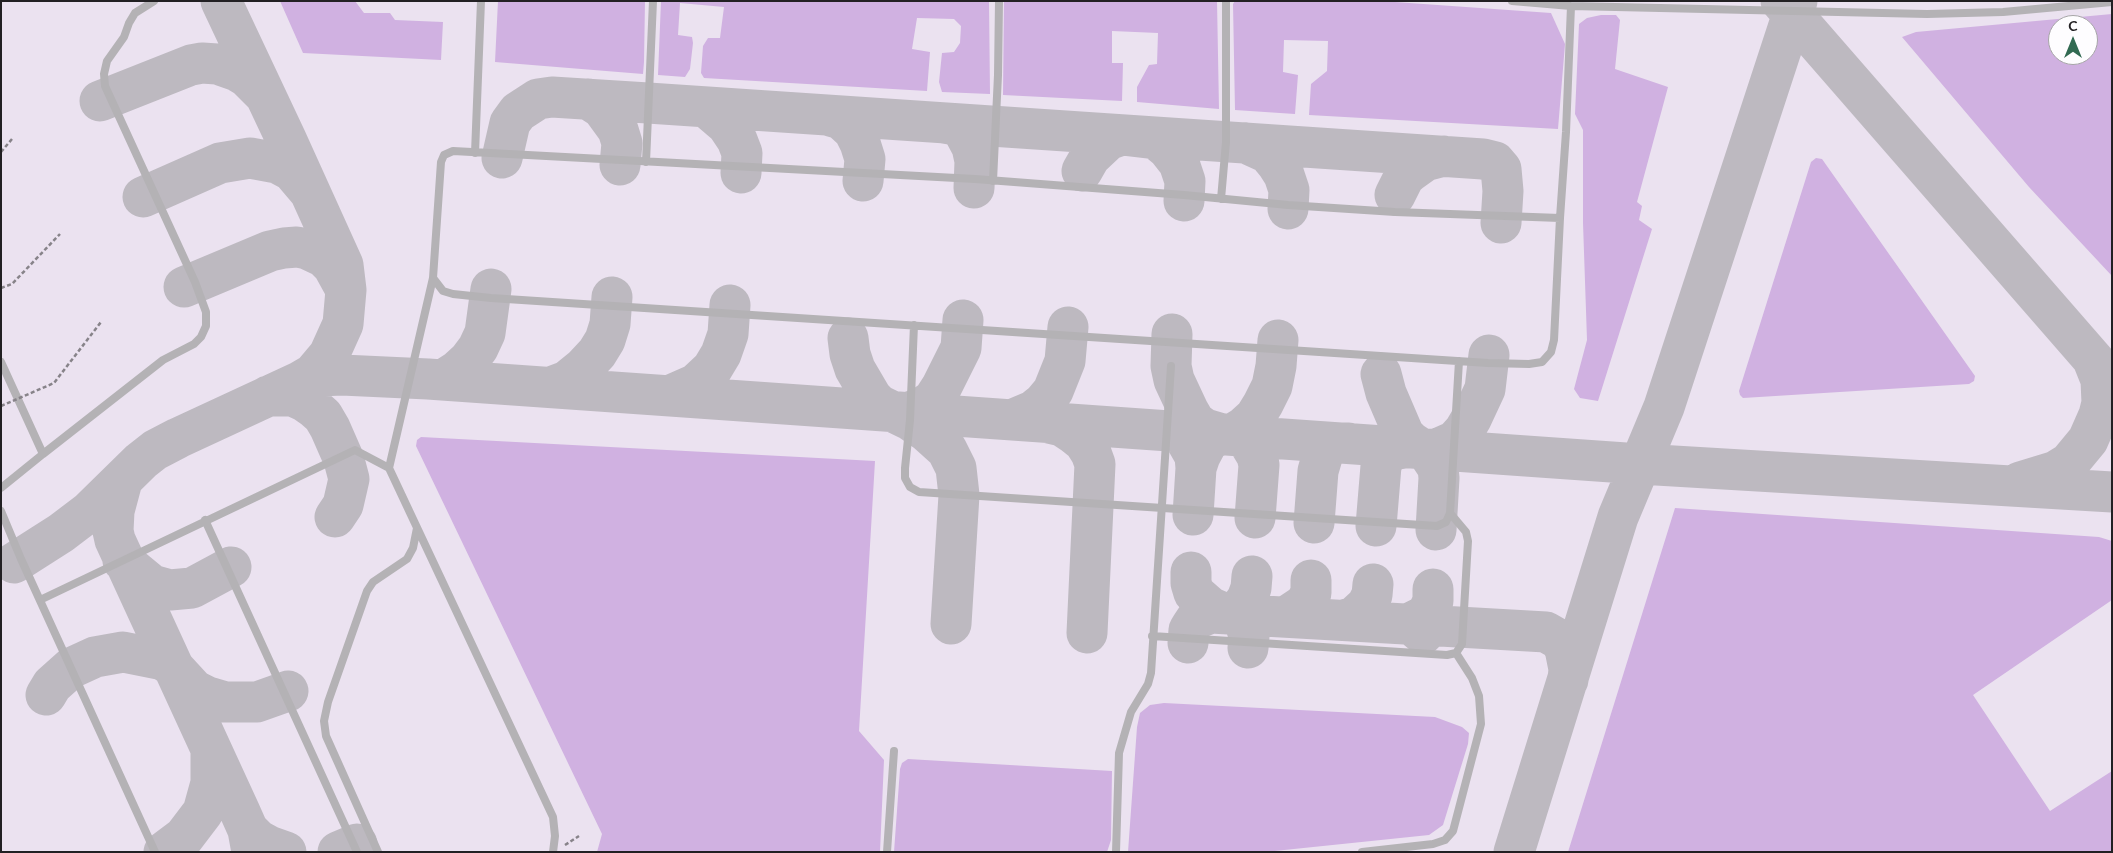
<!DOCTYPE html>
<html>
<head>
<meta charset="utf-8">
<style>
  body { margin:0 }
  #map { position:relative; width:2113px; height:853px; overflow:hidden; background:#f3eef6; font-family:Lato,sans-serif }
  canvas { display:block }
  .frame { position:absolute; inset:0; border:2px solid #222023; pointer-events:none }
  .north { position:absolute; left:2048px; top:15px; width:50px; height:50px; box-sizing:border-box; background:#fefdff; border:1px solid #a6a5a7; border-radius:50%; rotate:0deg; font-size:14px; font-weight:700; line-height:20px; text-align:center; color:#222023 }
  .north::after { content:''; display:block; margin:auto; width:18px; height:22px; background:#326a52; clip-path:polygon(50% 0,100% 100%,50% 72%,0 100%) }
</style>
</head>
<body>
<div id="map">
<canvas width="2113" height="853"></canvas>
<div class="frame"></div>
<div class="north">С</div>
</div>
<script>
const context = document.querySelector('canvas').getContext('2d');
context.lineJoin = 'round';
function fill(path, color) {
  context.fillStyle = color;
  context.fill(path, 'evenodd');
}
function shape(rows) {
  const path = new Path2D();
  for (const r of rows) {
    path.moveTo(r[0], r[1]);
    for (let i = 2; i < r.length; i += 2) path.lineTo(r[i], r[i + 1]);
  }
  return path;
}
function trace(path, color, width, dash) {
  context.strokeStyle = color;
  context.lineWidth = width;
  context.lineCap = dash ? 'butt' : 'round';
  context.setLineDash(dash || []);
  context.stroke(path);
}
const built = shape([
  [1,1,2112,1,2112,852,1,852],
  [2058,25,2088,25,2088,55,2058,55]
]);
const green = shape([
  [280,1,355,1,364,13,390,13,395,20,443,22,441,60,303,53],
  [498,1,645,1,644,62,643,74,495,62],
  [661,1,989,1,990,94,942,92,939,82,942,53,954,52,960,43,961,26,954,19,917,18,912,49,930,52,927,91,704,78,701,73,703,46,708,38,720,38,724,7,680,3,678,35,692,37,693,43,690,69,685,77,658,75],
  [1004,1,1217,1,1219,109,1137,102,1137,87,1149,65,1157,64,1158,33,1112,31,1112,63,1123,63,1122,101,1003,95],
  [1235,1,1381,1,1551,13,1565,44,1558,129,1309,115,1311,84,1327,71,1328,41,1284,40,1283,72,1298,75,1295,114,1235,110,1233,4],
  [2112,14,2112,276,2029,187,1902,37,1916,32],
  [2058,25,2088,25,2088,55,2058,55],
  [1601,15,1616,15,1620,20,1615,69,1668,87,1637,202,1642,206,1639,220,1652,229,1598,401,1580,398,1574,389,1587,340,1583,223,1583,130,1575,114,1579,24,1587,18],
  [1816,158,1822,159,1975,376,1974,381,1969,384,1743,398,1740,395,1739,391,1811,162],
  [421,437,875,461,859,731,884,760,880,852,597,852,602,834,416,446,417,440],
  [1675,508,2099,537,2112,541,2112,600,1973,695,2050,811,2112,771,2112,852,1568,852],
  [1164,703,1435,717,1462,727,1469,733,1468,744,1443,825,1429,835,1265,852,1128,852,1137,727,1140,713,1150,705],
  [908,759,1112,771,1111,840,1107,852,894,852,900,769,902,763]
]);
const taxiway = shape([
  [221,1,286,139,343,265,346,290,343,324,329,355,313,374,301,381],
  [1781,1,2112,381],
  [588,99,602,108,618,130,622,143,620,165],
  [100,101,191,65,202,63,217,64,237,71,247,77,265,95],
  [706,107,727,125,737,140,742,153,741,173],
  [827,115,841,119,854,131,860,143,865,159,863,181],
  [944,123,956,125,964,132,972,147,975,161,974,188],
  [1246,143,1268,153,1277,164,1284,175,1289,190,1288,209],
  [502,158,510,123,518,112,538,99,552,97,648,103,1483,159,1495,162,1501,169,1503,191,1501,223],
  [1082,171,1090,157,1108,140,1122,135,1156,139,1168,149,1179,163,1185,181,1184,201],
  [1395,195,1404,177,1411,171,1425,161,1444,156],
  [143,197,220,163,250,158,277,163,292,171,309,191],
  [184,287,270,251,284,248,297,247,307,249,324,257,333,266,344,286],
  [1172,334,1171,366,1174,380,1188,410,1195,422,1205,429,1222,434],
  [848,338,850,354,855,369,872,398,879,405,910,420,927,432,947,450,956,468,959,495,951,624],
  [1381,374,1386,393,1404,435,1411,442,1428,453,1438,468,1439,478,1436,530],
  [443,380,457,371,469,360,478,348,485,333,491,289],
  [551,387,567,381,583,368,597,353,605,340,610,324,612,297],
  [671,395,696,384,712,369,721,354,728,334,730,305],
  [268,396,293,396,304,401,314,408,323,416,330,428,344,460,349,479,343,505,335,517],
  [910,412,924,406,933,400,942,386,961,348,963,320],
  [1014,419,1033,411,1043,403,1053,391,1065,361,1068,327],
  [1049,423,1062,426,1074,434,1084,442,1091,453,1095,464,1087,633],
  [1239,435,1248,441,1257,456,1259,465,1255,518],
  [1187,442,1195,456,1196,468,1193,515],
  [1437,449,1455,441,1464,431,1471,419,1485,389,1489,355],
  [1196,468,1200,456,1208,441,1217,436,1234,433,1244,427,1255,417,1263,404,1272,386,1276,366,1278,340],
  [122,481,114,511,113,531,115,540,240,812,248,830,252,852],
  [2020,482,2056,471,2069,463,2088,440,2099,415,2102,403,2101,380,2093,360],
  [1314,523,1318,471,1323,454,1327,448,1337,443,1349,443],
  [1376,526,1381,466,1385,456,1392,450,1410,447],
  [123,561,152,585,170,590,192,588,231,567],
  [14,563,61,533,90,511,141,461,155,450,178,438,301,381,319,376,342,375,428,379,1640,464,2112,492],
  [1191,572,1191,583,1194,593,1210,607,1224,613],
  [1287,616,1305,604,1311,593,1311,580],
  [1345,620,1354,617,1367,605,1372,595,1373,584],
  [1423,634,1410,623,1424,616,1429,610,1433,601,1433,589],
  [1188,643,1189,630,1192,625,1196,619,1211,613,1546,632,1560,640,1565,649,1569,669,1568,680],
  [1248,648,1249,636,1246,626,1242,619,1232,613,1241,607,1247,599,1251,588,1252,576],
  [46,695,52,685,71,668,95,657,123,652,163,660,171,665,194,690,208,697,225,702,257,702,288,691],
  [248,830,258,840,269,846,286,852],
  [164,852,184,837,203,812,211,783,211,749],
  [338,852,357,844],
  [1514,852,1618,517,1664,407,1797,1]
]);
const path = shape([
  [1,152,12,139],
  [1,288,12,284,60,234],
  [565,845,579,836]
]);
const service = shape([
  [1512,1,1571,6,1927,14,2003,12,2112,2],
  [475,153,481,1],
  [646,162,653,1],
  [993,181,998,75,999,1],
  [1221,199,1226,142,1226,1],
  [1560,218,1395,212,1288,205,1184,195,975,179,453,151,444,155,441,162,433,278,443,291,453,294,491,298,1488,363,1529,364,1542,362,1551,352,1554,340,1560,218,1566,132,1571,6],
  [914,325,910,420,905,468,905,478,910,487,919,492,1376,522,1437,526,1446,522,1450,513,1459,361],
  [1,362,43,454,1,488],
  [43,454,163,360,194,344,201,337,206,326,206,312,195,282,105,86,104,74,107,61,124,37,129,23,135,13,154,1],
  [389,468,553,817,555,836,553,852],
  [1,511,21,559,155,852],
  [205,520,357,852],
  [40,600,355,450,389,468,433,278],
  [1152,636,1447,655,1456,653,1462,644,1468,541,1466,532,1450,513],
  [378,852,326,736,324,721,328,702,367,591,373,582,407,559,413,548,417,528],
  [887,852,894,751],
  [1116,852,1119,753,1131,712,1148,684,1151,673,1171,366],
  [1362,852,1433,844,1445,840,1453,831,1481,724,1479,696,1472,678,1456,653]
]);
const pathBridge = shape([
  [1,406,54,383,101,322]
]);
fill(built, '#ebe2f0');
fill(green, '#d0b1e1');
trace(taxiway, '#bdb9c0', 41);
trace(path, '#878389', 2.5, [4, 2.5]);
trace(service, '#b4b2b5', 8);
trace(pathBridge, '#878389', 2.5, [4, 2.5]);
</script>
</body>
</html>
